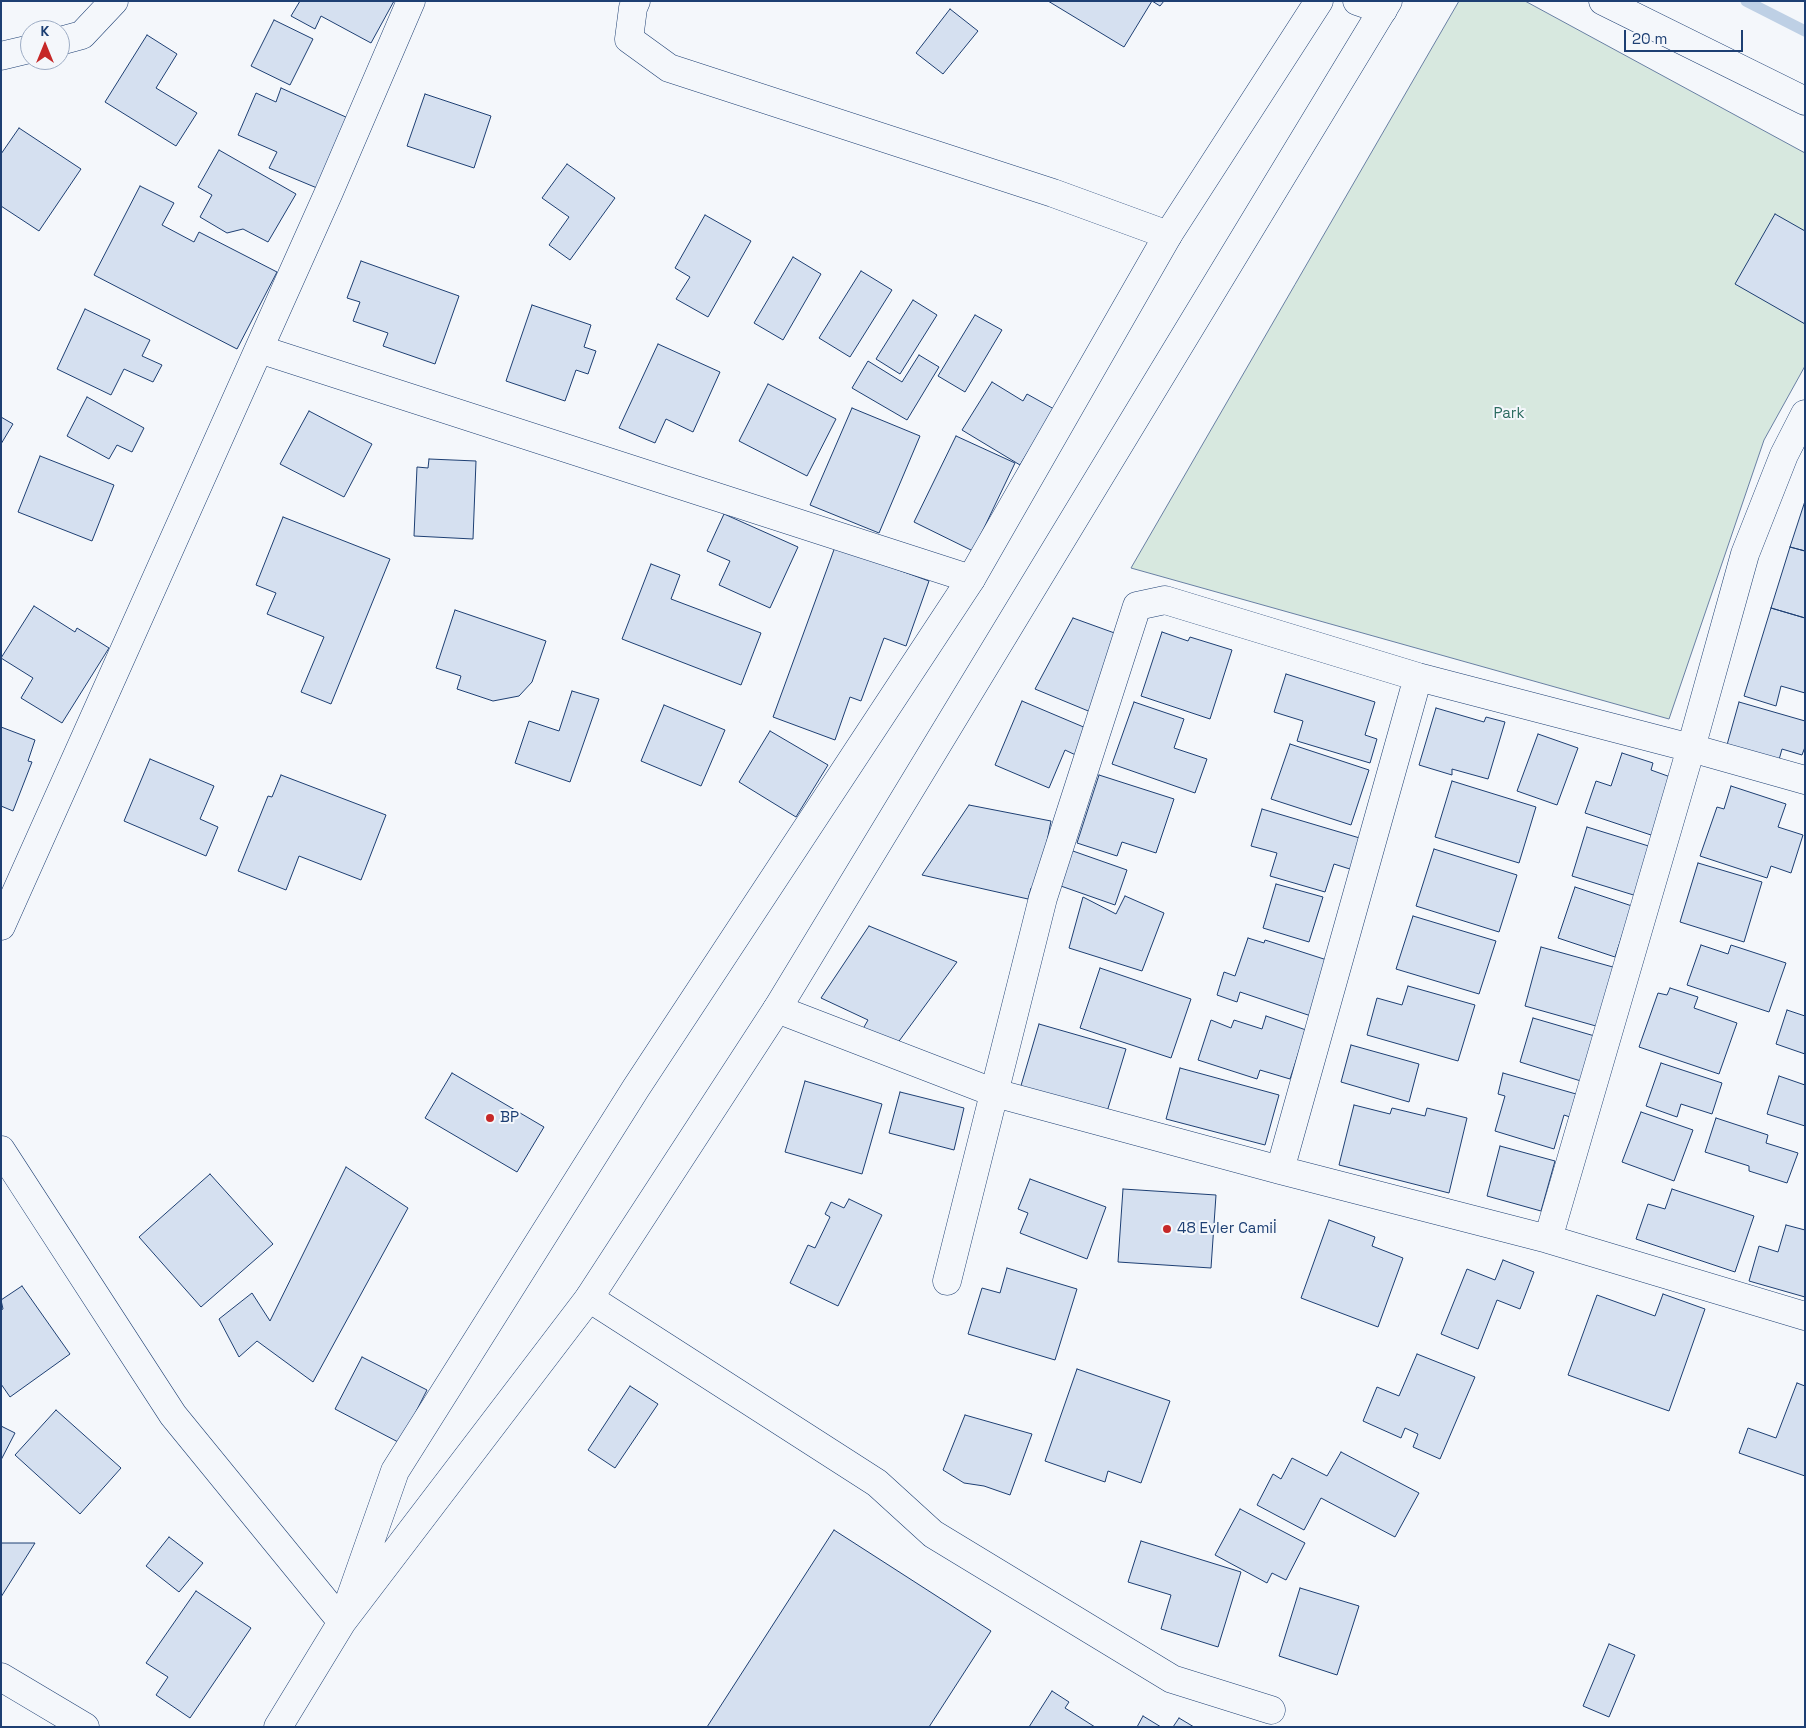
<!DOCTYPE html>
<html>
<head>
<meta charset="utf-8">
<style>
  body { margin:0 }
  #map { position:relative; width:1806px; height:1728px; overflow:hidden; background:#f4f7fb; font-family:"Space Grotesk",sans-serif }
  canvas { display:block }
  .frame { position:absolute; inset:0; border:2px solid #1d3f73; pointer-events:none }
  .north { position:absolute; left:20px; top:20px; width:50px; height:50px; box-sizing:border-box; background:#f4f7fb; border:1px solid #9eadc5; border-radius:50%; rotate:0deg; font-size:14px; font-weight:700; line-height:20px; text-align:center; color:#1d3f73 }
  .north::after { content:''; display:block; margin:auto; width:18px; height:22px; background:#c62828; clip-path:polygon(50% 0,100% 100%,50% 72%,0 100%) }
  .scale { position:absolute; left:1624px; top:30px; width:119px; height:22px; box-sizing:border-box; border:2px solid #1d3f73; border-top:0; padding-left:6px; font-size:15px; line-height:18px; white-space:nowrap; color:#1d3f73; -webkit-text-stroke:4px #f4f7fb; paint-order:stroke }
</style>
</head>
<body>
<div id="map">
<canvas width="1806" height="1728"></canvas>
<div class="frame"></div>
<div class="north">K</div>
<div class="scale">20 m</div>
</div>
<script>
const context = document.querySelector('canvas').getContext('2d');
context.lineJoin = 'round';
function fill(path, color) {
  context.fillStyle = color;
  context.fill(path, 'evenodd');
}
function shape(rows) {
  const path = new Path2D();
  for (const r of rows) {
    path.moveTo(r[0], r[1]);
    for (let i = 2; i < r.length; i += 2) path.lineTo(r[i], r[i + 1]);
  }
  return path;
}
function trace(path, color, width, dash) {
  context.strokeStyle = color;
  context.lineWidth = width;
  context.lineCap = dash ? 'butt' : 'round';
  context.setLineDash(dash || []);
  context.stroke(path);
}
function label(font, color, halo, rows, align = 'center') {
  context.font = font + ' "Space Grotesk",sans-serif';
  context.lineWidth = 4;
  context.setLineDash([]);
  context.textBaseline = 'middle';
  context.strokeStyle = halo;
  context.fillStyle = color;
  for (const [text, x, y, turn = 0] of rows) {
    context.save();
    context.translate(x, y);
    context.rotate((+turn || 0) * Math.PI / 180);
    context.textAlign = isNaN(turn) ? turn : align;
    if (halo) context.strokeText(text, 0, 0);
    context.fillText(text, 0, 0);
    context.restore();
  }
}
const green = shape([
  [1459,1,1525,1,1805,153,1805,366,1764,440,1669,719,1131,568,1459,1]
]);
const stream = shape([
  [1746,1,1805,31]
]);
const building = shape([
  [300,1,394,1,371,43,321,16,315,29,291,16,300,1],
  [1048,1,1152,1,1124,47,1048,1],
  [1152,1,1164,1,1160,6,1152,1],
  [950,9,978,31,943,74,916,53,950,9],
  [274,20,313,39,290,85,251,66,274,20],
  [147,35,177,54,156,88,197,113,176,146,105,102,147,35],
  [281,88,348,118,317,188,269,168,277,152,238,135,256,93,276,102,281,88],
  [425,94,491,116,474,168,407,146,425,94],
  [19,128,81,169,39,231,1,206,1,154,19,128],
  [219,150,296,194,268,242,243,229,227,233,200,217,212,195,198,187,219,150],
  [567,164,615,198,570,260,549,245,569,217,542,198,567,164],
  [140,186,174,203,162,225,194,242,199,232,277,272,237,349,94,275,140,186],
  [1775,214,1805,231,1805,324,1735,284,1775,214],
  [705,215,751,241,708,317,676,299,690,277,675,268,705,215],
  [793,257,821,274,783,340,754,323,793,257],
  [361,261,459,296,435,364,383,346,388,333,353,321,360,302,347,298,361,261],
  [861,271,892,290,850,357,819,338,861,271],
  [913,300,937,315,900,374,876,359,913,300],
  [532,305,591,325,584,347,596,351,588,374,576,370,565,401,506,381,532,305],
  [85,309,150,340,142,356,162,365,153,382,124,369,111,395,57,369,85,309],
  [975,315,1002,330,965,392,938,376,975,315],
  [658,344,720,372,693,432,666,419,655,443,619,428,658,344],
  [919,355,939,367,907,420,852,388,868,361,902,382,919,355],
  [992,382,1023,401,1027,394,1054,409,1020,465,962,430,992,382],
  [768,384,836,419,807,476,739,441,768,384],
  [87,397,144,428,132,452,117,445,109,459,67,436,87,397],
  [852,408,920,436,879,533,810,505,852,408],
  [309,411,372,444,344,497,280,464,309,411],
  [1,417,13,424,1,444,1,417],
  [956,436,1015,463,973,551,914,522,956,436],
  [40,456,114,485,92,541,18,512,40,456],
  [429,459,476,461,473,539,414,536,417,467,428,468,429,459],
  [1805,501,1805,551,1790,547,1805,501],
  [724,514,798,547,770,608,719,585,730,561,707,551,724,514],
  [283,517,390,559,331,704,301,692,324,637,267,614,276,593,256,585,283,517],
  [835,547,929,581,906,646,884,638,861,701,850,697,835,740,773,717,835,547],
  [1790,547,1805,551,1805,618,1771,608,1790,547],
  [651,564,680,575,671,599,761,633,741,685,622,639,651,564],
  [34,606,75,632,77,628,109,648,62,723,21,698,33,678,1,658,34,606],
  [1771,608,1805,618,1805,693,1781,686,1776,706,1744,696,1771,608],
  [455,610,546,641,532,682,519,696,493,701,457,689,461,676,436,668,455,610],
  [1073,618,1120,635,1098,715,1035,689,1073,618],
  [1162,632,1188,641,1190,637,1232,650,1210,719,1141,696,1162,632],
  [1286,674,1375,702,1365,735,1377,739,1370,763,1297,741,1303,721,1274,712,1286,674],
  [572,691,599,699,570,782,515,763,529,721,559,731,572,691],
  [1022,701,1093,731,1082,758,1065,750,1049,788,995,765,1022,701],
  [1134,702,1184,719,1174,748,1207,759,1195,793,1112,764,1134,702],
  [1739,702,1805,721,1805,747,1802,755,1782,749,1777,767,1725,752,1739,702],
  [664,705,725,730,701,786,641,761,664,705],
  [1436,708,1484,722,1486,717,1505,722,1488,779,1452,769,1452,775,1419,765,1436,708],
  [1,727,35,740,28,761,32,762,13,811,1,806,1,727],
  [770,731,828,765,796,817,739,782,770,731],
  [1538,734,1578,748,1557,805,1517,791,1538,734],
  [1290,744,1369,770,1351,825,1271,799,1290,744],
  [1622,753,1653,763,1651,770,1676,779,1657,837,1585,813,1596,781,1611,786,1622,753],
  [150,759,214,786,200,819,218,827,206,856,124,821,150,759],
  [281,775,386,815,361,880,299,856,286,890,238,871,268,796,272,797,281,775],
  [1099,775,1174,799,1156,853,1122,842,1117,856,1077,843,1099,775],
  [1452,781,1536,807,1519,863,1435,837,1452,781],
  [1731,786,1786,804,1778,827,1803,835,1791,873,1771,866,1767,878,1700,856,1717,807,1724,809,1731,786],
  [969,805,1051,821,1038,887,1031,888,1028,899,922,875,969,805],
  [1262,809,1363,839,1353,870,1334,864,1325,892,1270,876,1277,853,1251,846,1262,809],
  [1587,827,1655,848,1640,897,1572,876,1587,827],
  [1434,849,1517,875,1499,932,1416,906,1434,849],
  [1070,850,1127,870,1115,905,1058,885,1070,850],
  [1698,863,1762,882,1744,942,1680,922,1698,863],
  [1276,884,1323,897,1309,942,1263,928,1276,884],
  [1575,887,1632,906,1615,957,1558,938,1575,887],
  [1125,896,1164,913,1142,971,1069,948,1083,897,1116,914,1125,896],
  [1413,916,1496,941,1479,994,1396,969,1413,916],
  [869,926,957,962,894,1048,860,1034,868,1020,821,998,869,926],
  [1248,938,1264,943,1265,940,1330,961,1311,1016,1240,992,1237,1002,1217,995,1224,972,1235,976,1248,938],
  [1701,945,1728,954,1731,945,1786,963,1769,1012,1687,985,1701,945],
  [1541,947,1620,969,1603,1028,1525,1006,1541,947],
  [1100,968,1191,999,1171,1058,1080,1028,1100,968],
  [1408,986,1475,1005,1458,1061,1367,1035,1377,998,1402,1005,1408,986],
  [1670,988,1698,997,1694,1008,1737,1023,1719,1074,1639,1047,1658,993,1667,995,1670,988],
  [1787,1010,1805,1016,1805,1054,1776,1044,1787,1010],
  [1266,1016,1306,1030,1290,1079,1260,1070,1257,1079,1198,1060,1211,1020,1231,1028,1234,1020,1262,1029,1266,1016],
  [1533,1018,1598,1037,1584,1082,1520,1062,1533,1018],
  [1039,1024,1126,1049,1106,1115,1020,1089,1039,1024],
  [1351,1045,1419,1064,1409,1102,1341,1082,1351,1045],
  [1661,1063,1722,1083,1712,1114,1681,1104,1677,1117,1646,1106,1661,1063],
  [1180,1068,1279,1095,1265,1145,1166,1119,1180,1068],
  [452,1073,544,1127,517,1172,425,1118,452,1073],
  [1503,1073,1576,1094,1570,1117,1564,1115,1554,1149,1495,1131,1505,1096,1498,1094,1503,1073],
  [1779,1076,1805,1085,1805,1126,1767,1114,1779,1076],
  [805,1081,882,1104,862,1174,785,1152,805,1081],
  [900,1092,964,1108,954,1150,889,1133,900,1092],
  [1354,1105,1390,1114,1392,1108,1425,1116,1427,1108,1467,1118,1449,1193,1339,1165,1354,1105],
  [1641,1112,1693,1130,1674,1181,1622,1162,1641,1112],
  [1716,1118,1768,1135,1766,1143,1798,1153,1787,1183,1749,1171,1749,1166,1705,1152,1716,1118],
  [1500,1146,1555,1161,1541,1211,1487,1196,1500,1146],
  [346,1167,408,1208,313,1382,257,1341,239,1357,219,1319,252,1293,270,1321,346,1167],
  [210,1174,273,1244,201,1307,139,1237,210,1174],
  [1030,1179,1106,1207,1087,1259,1020,1233,1028,1213,1018,1209,1030,1179],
  [1123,1189,1216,1195,1211,1268,1118,1262,1123,1189],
  [1672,1189,1754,1216,1735,1272,1636,1239,1648,1204,1665,1209,1672,1189],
  [849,1199,882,1215,838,1306,790,1283,808,1245,815,1248,830,1217,825,1214,831,1202,844,1208,849,1199],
  [1329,1220,1375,1237,1372,1246,1403,1258,1378,1327,1301,1298,1329,1220],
  [1786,1225,1805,1230,1805,1297,1749,1281,1759,1246,1778,1252,1786,1225],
  [1503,1260,1534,1272,1520,1309,1497,1300,1478,1349,1441,1334,1467,1269,1495,1280,1503,1260],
  [1007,1268,1077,1289,1055,1360,968,1334,982,1288,1000,1293,1007,1268],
  [22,1286,70,1354,10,1397,1,1384,1,1310,3,1309,1,1300,22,1286],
  [1663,1294,1705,1309,1669,1411,1568,1375,1597,1295,1655,1316,1663,1294],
  [1417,1354,1475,1377,1440,1459,1413,1447,1418,1434,1405,1428,1401,1438,1363,1421,1377,1387,1399,1396,1417,1354],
  [362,1357,427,1390,400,1443,335,1409,362,1357],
  [1077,1369,1170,1401,1141,1483,1108,1471,1105,1482,1045,1461,1077,1369],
  [1797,1383,1805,1386,1805,1476,1739,1453,1748,1428,1776,1438,1797,1383],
  [630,1386,658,1404,615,1468,588,1450,630,1386],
  [56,1410,121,1468,80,1514,15,1455,56,1410],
  [965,1415,1032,1434,1010,1495,984,1486,964,1483,943,1470,965,1415],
  [1,1426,15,1433,1,1460,1,1426],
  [1341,1452,1419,1493,1395,1537,1321,1498,1304,1530,1257,1505,1273,1474,1281,1479,1292,1458,1327,1476,1341,1452],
  [1240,1509,1305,1543,1286,1580,1272,1573,1267,1583,1215,1555,1240,1509],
  [834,1530,991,1631,929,1727,707,1727,834,1530],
  [169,1537,203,1563,179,1592,146,1566,169,1537],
  [1141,1541,1241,1572,1218,1647,1161,1629,1171,1595,1128,1582,1141,1541],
  [1,1543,35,1543,1,1597,1,1543],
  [1300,1588,1359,1606,1337,1675,1279,1656,1300,1588],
  [196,1591,251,1628,190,1718,156,1695,168,1677,146,1663,196,1591],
  [1609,1644,1635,1655,1609,1717,1583,1706,1609,1644],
  [1052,1691,1069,1702,1065,1708,1095,1727,1029,1727,1052,1691],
  [1143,1716,1161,1727,1137,1727,1143,1716],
  [1179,1718,1194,1727,1173,1727,1179,1718]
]);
const minor = shape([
  [636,1,633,8,629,39,669,68,1053,193,1168,235],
  [1357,1,1383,10],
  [1603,1,1805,101],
  [60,41,82,35,114,1],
  [1,56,30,49],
  [259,349,971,579],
  [1,926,329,192,411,1],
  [777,1009,995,1093,1280,1170,1548,1239,1805,1316],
  [1280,1170,1418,677],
  [1548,1239,1691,748,1745,554,1784,455,1805,414],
  [947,1281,1043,898,1137,606,1165,600,1418,677,1691,748,1805,780],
  [589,1298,877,1483,933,1534,1172,1679,1271,1710],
  [1,1677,85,1727]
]);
const major = shape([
  [1,1150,173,1415,342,1622],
  [350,1599,395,1471,636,1088,971,579,1168,235,1319,1],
  [278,1727,342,1622,589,1298,777,1009,1388,1]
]);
const markers = [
  [490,1118,5,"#c62828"],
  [1167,1229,5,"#c62828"]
];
const parkNames = [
  ["Park",1509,414]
];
const poiNames = [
  ["BP",500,1118],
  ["48 Evler Camiİ",1177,1229]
];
fill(green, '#d7e8df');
trace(green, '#687fa3', 1);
trace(stream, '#bed0e5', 11);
fill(building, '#d5e0f0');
trace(building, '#1d3f73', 1);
trace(minor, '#1d3f73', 29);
trace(major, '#1d3f73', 29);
trace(minor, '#f4f7fb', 28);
trace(major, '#f4f7fb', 28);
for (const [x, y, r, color] of markers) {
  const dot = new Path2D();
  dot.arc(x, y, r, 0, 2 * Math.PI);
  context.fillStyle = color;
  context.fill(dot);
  trace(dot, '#f4f7fb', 2);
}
label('15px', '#2c6c60', '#f4f7fb', parkNames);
label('15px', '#1d3f73', '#f4f7fb', poiNames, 'left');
</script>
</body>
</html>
